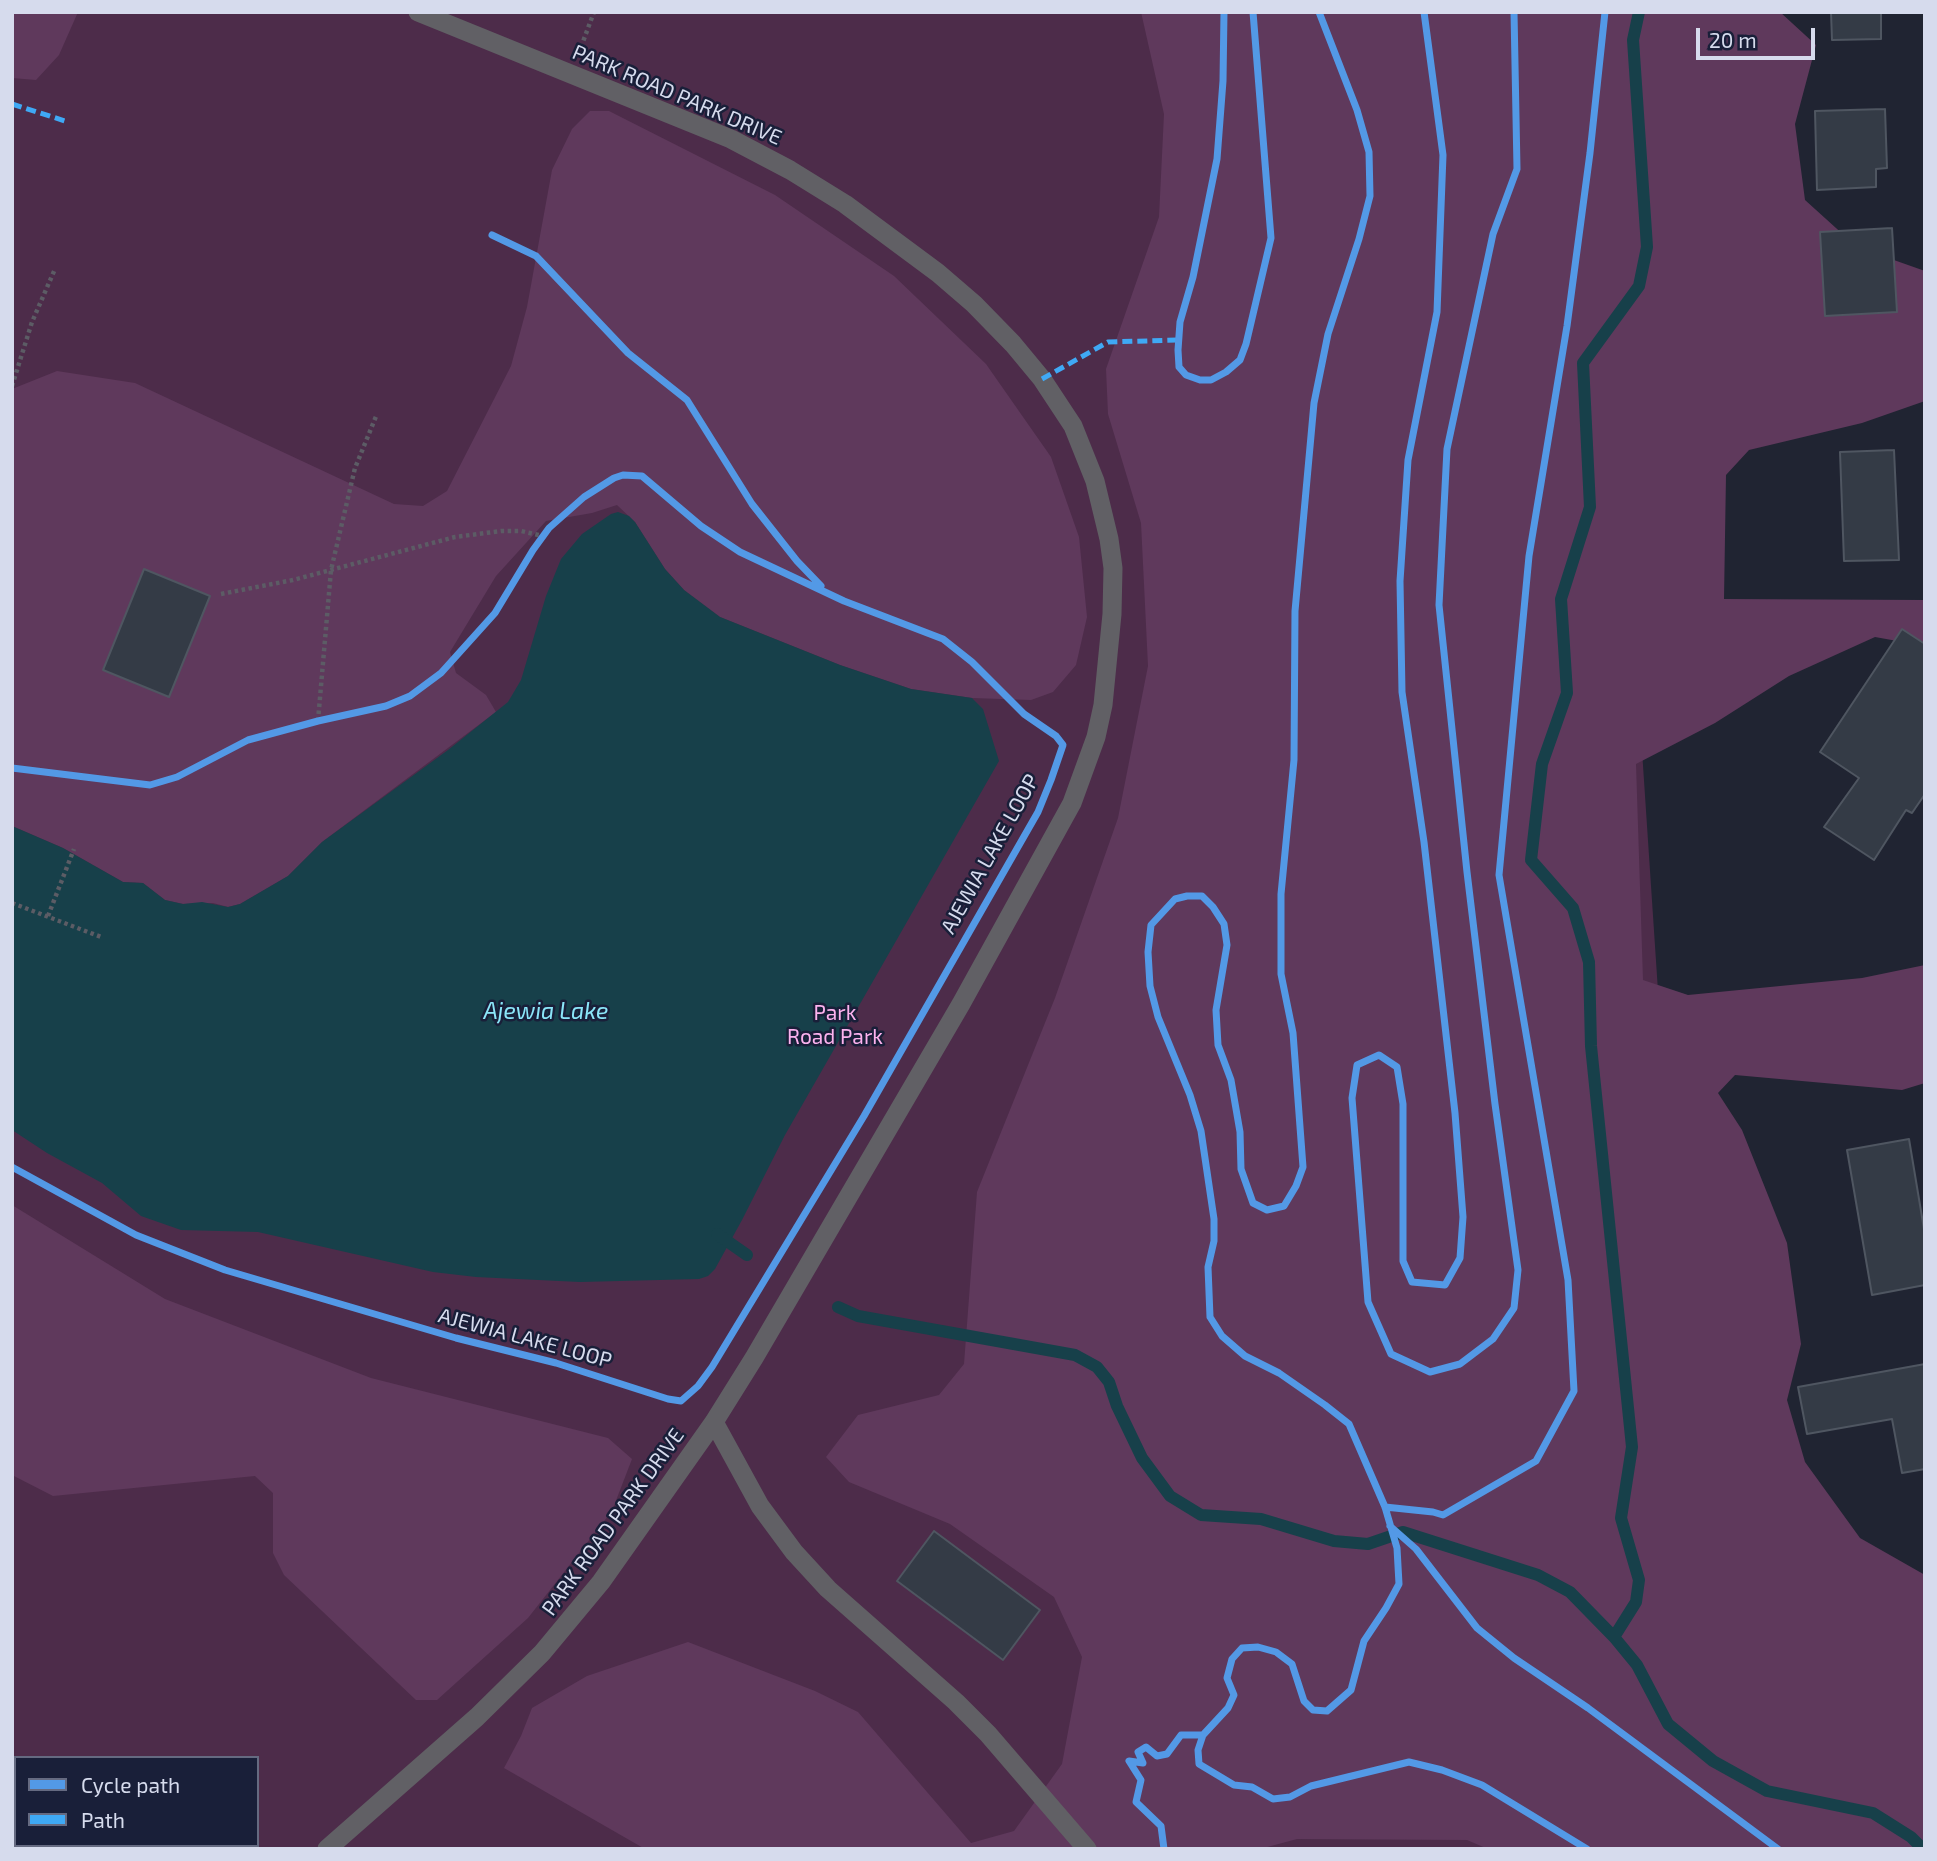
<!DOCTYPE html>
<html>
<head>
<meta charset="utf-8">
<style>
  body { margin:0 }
  #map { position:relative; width:1937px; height:1861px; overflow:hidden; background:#202432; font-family:"Exo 2",sans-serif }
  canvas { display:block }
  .frame { position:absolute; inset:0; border:14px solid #d6dbed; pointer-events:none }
  .legend { position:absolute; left:14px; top:1756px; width:245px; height:91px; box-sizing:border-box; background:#191f39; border:2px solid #656a81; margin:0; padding:9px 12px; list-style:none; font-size:21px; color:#d6dbed }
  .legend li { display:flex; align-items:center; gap:14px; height:35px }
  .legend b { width:35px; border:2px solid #656a81 }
  .scale { position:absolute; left:1696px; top:28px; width:119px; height:32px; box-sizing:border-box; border:4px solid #d6dbed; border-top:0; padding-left:9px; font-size:21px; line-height:24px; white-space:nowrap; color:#d6dbed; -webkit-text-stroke:5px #191f39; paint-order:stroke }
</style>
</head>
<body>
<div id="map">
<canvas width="1937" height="1861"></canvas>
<div class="frame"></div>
<ul class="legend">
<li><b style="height:9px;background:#5399e6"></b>Cycle path</li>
<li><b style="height:9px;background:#3fa9f5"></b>Path</li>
</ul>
<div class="scale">20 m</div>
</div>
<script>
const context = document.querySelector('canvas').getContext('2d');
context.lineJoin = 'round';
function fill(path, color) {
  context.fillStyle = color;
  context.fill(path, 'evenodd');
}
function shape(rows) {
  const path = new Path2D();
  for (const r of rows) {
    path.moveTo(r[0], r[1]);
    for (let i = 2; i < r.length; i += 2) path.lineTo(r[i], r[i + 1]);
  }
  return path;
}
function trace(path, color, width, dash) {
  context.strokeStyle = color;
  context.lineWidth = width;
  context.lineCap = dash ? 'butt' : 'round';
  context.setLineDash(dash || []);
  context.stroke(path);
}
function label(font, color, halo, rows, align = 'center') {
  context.font = font + ' "Exo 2",sans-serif';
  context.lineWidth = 5;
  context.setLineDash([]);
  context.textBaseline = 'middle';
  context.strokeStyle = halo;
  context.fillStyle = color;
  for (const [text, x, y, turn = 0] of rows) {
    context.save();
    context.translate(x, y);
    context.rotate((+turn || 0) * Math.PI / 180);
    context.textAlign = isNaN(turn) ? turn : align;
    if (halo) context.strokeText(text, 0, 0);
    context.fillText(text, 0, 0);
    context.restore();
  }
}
const green = shape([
  [12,12,1617,12,1630,570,1659,1006,1876,1849,12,1849],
  [16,1758,257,1758,257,1845,16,1845]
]);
const forest = shape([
  [12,12,78,12,59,55,36,80,12,78],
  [1141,12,1780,12,1816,45,1795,124,1805,200,1857,247,1925,271,1925,401,1862,423,1749,450,1726,475,1724,599,1925,600,1925,646,1875,637,1789,676,1715,723,1636,764,1643,980,1688,995,1862,978,1925,965,1925,1083,1902,1090,1735,1075,1718,1093,1742,1130,1787,1243,1801,1344,1787,1400,1805,1462,1860,1538,1925,1575,1925,1849,1488,1849,1467,1840,1297,1839,1260,1849,645,1849,504,1768,521,1736,532,1708,587,1676,688,1642,815,1691,858,1712,971,1843,1014,1831,1062,1764,1082,1657,1054,1597,950,1524,849,1482,826,1457,858,1415,939,1395,964,1364,977,1192,1055,998,1118,818,1148,666,1141,523,1108,414,1106,369,1159,217,1164,114],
  [590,111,609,111,775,195,894,276,986,364,1051,457,1079,537,1087,617,1076,665,1053,692,1031,700,972,698,911,689,840,665,720,617,684,590,665,569,635,522,617,505,592,513,546,521,496,576,450,652,456,673,486,695,496,712,322,842,288,876,240,904,228,907,213,903,183,904,165,900,143,883,123,882,63,848,12,826,12,389,57,371,135,383,394,504,423,506,447,491,511,366,527,307,552,170,572,129],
  [12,1205,165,1299,371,1378,608,1438,632,1459,612,1511,528,1618,437,1700,416,1700,284,1575,273,1553,273,1493,255,1476,53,1496,12,1475]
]);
const water = shape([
  [618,512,629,516,635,522,665,569,684,590,720,617,840,665,911,689,972,698,983,709,999,761,785,1135,742,1220,715,1269,708,1276,699,1279,580,1282,476,1277,433,1272,258,1232,181,1230,141,1216,102,1183,47,1153,12,1130,12,826,63,848,123,882,143,883,165,900,183,904,202,902,228,907,240,904,288,876,322,842,448,750,508,702,521,680,546,596,561,559,582,534,611,514]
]);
const stream = shape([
  [717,1234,747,1255],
  [838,1307,858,1316,1075,1355,1097,1367,1109,1382,1117,1406,1142,1458,1170,1496,1201,1515,1261,1519,1334,1541,1368,1544,1403,1532,1538,1575,1570,1592,1614,1637,1637,1665,1668,1724,1713,1761,1767,1791,1873,1813,1911,1837,1923,1849],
  [1614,1637,1636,1602,1639,1580,1621,1518,1632,1447,1591,1046,1589,962,1573,908,1531,860,1542,764,1567,693,1561,599,1590,507,1583,363,1639,286,1647,247,1633,40,1639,12]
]);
const building = shape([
  [1831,12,1881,12,1881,39,1832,40,1831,12],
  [1885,109,1887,168,1876,169,1876,187,1817,190,1815,111,1885,109],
  [1892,228,1897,312,1825,316,1820,232,1892,228],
  [1894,450,1899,560,1844,561,1840,452,1894,450],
  [144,569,210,596,169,697,103,670,144,569],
  [1902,629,1925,644,1925,794,1912,813,1906,810,1874,860,1824,827,1859,778,1820,752,1902,629],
  [1909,1139,1925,1235,1925,1285,1872,1295,1847,1150,1909,1139],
  [1925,1364,1925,1469,1902,1473,1892,1419,1807,1434,1798,1387,1925,1364],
  [934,1531,1040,1610,1003,1660,897,1581,934,1531]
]);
const path = shape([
  [581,47,594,12],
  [12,386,32,322,55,269],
  [221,594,293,580,455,537,501,531,521,531,543,536],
  [318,721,331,570,355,468,377,414],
  [12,903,101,937],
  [48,916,74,849]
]);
const lane = shape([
  [714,1422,760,1506,794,1552,828,1589,956,1702,988,1734,1087,1849],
  [327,1849,477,1717,542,1653,601,1582,714,1422,754,1358,961,1004,1072,803,1096,737,1103,705,1112,614,1113,568,1109,539,1095,481,1073,426,1042,379,1013,344,974,304,938,273,845,204,790,170,731,139,418,12]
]);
const quiet = shape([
  [12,104,65,121],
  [1042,379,1108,342,1179,340]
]);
const cycleway = shape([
  [1224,12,1223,81,1217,159,1193,277,1180,322,1178,350,1179,367,1186,375,1200,380,1211,380,1226,372,1240,360,1246,344,1271,238,1253,12],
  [1319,12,1357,110,1369,152,1370,196,1359,239,1328,334,1314,403,1295,611,1294,760,1281,894,1281,974,1293,1033,1303,1167,1296,1186,1284,1206,1267,1210,1253,1203,1241,1169,1240,1132,1231,1080,1218,1045,1216,1010,1227,945,1224,924,1213,907,1202,896,1187,896,1175,899,1151,925,1148,952,1150,986,1158,1017,1190,1095,1201,1131,1214,1219,1214,1241,1208,1267,1210,1317,1222,1336,1245,1356,1279,1373,1325,1405,1349,1424,1385,1507,1397,1548,1399,1584,1386,1608,1364,1641,1351,1690,1327,1711,1313,1710,1304,1701,1292,1664,1276,1652,1258,1647,1242,1648,1232,1659,1227,1678,1234,1695,1228,1708,1203,1735,1198,1750,1199,1764,1234,1785,1252,1787,1273,1799,1290,1797,1311,1786,1409,1762,1442,1770,1482,1785,1587,1849],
  [1424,12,1443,155,1437,312,1408,460,1400,581,1402,692,1424,842,1455,1113,1463,1217,1460,1258,1445,1285,1412,1282,1403,1261,1403,1104,1397,1067,1379,1055,1357,1065,1352,1098,1368,1302,1391,1354,1430,1372,1460,1364,1493,1339,1514,1308,1518,1270,1495,1104,1467,872,1439,605,1447,449,1493,234,1517,169,1514,12],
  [492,235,536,256,628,353,687,400,752,504,797,561,821,586],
  [12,768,150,785,177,777,248,740,318,721,386,706,410,696,441,673,495,613,533,550,549,528,584,497,614,478,623,475,642,476,701,526,740,552,844,601,943,639,972,662,1024,714,1056,736,1063,745,1051,780,1038,812,864,1116,712,1367,698,1386,681,1401,668,1399,556,1363,456,1338,225,1270,136,1235,12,1167],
  [1385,1507,1433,1512,1443,1515,1536,1461,1574,1391,1568,1280,1499,875,1529,556,1567,326,1590,153,1605,12],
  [1390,1526,1416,1549,1477,1628,1514,1658,1588,1708,1778,1849],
  [1164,1849,1161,1826,1136,1802,1141,1780,1129,1761,1143,1763,1138,1752,1146,1747,1157,1756,1167,1754,1181,1735,1203,1735]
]);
const streetNames = [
  ["PARK ROAD PARK DRIVE",677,95,23],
  ["AJEWIA LAKE LOOP",990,854,-61],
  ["AJEWIA LAKE LOOP",525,1338,15],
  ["PARK ROAD PARK DRIVE",613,1522,-54]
];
const parkNames = [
  ["Park",835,1013],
  ["Road Park",835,1037]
];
const waterNames = [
  ["Ajewia Lake",546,1011]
];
fill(green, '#4d2c4a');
fill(forest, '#5f395c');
fill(water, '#17404a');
trace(stream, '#17404a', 12);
fill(building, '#343b46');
trace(building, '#4f5661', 2);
trace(path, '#5c5c65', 4.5, [3.5, 3.5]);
trace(lane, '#616065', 19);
trace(quiet, '#3fa9f5', 5, [10, 5]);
trace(cycleway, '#5399e6', 7);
label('21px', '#d6dbed', '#191f39', streetNames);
label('21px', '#fcb2ee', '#191f39', parkNames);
label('italic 23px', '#8be6f9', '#191f39', waterNames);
</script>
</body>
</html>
